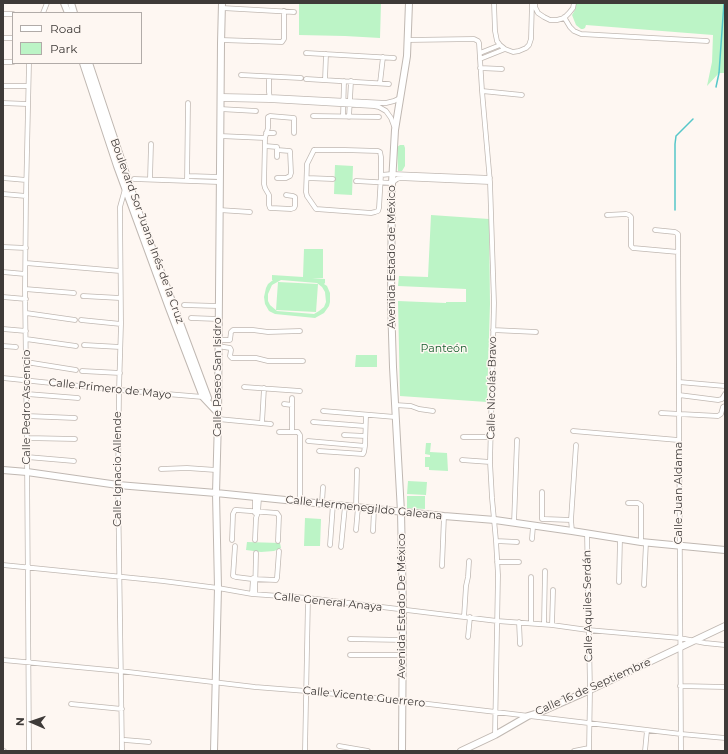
<!DOCTYPE html>
<html>
<head>
<meta charset="utf-8">
<style>
  body { margin:0 }
  #map { position:relative; width:728px; height:754px; overflow:hidden; background:#fef7f2; font-family:Montserrat,sans-serif }
  canvas { display:block }
  .frame { position:absolute; inset:0; border:4px solid #3e3a38; pointer-events:none }
  .legend { position:absolute; left:12px; top:12px; width:130px; height:52px; box-sizing:border-box; background:#fef7f2; border:1px solid #b1aba8; margin:0; padding:5px 7px; list-style:none; font-size:12px; color:#3e3a38 }
  .legend li { display:flex; align-items:center; gap:8px; height:20px }
  .legend b { width:20px; border:1px solid #b1aba8 }
  .north { position:absolute; left:12px; top:702px; width:40px; height:40px; -webkit-text-stroke:3px #fef7f2; paint-order:stroke; rotate:272deg; font-size:11px; font-weight:700; line-height:16px; text-align:center; color:#3e3a38 }
  .north::after { content:''; display:block; margin:auto; width:14px; height:18px; background:#3e3a38; clip-path:polygon(50% 0,100% 100%,50% 72%,0 100%) }
</style>
</head>
<body>
<div id="map">
<canvas width="728" height="754"></canvas>
<div class="frame"></div>
<ul class="legend">
<li><b style="height:5px;background:#fff"></b>Road</li>
<li><b style="height:11px;background:#bcf4c6"></b>Park</li>
</ul>
<div class="north">N</div>
</div>
<script>
const context = document.querySelector('canvas').getContext('2d');
context.lineJoin = 'round';
function fill(path, color) {
  context.fillStyle = color;
  context.fill(path, 'evenodd');
}
function shape(rows) {
  const path = new Path2D();
  for (const r of rows) {
    path.moveTo(r[0], r[1]);
    for (let i = 2; i < r.length; i += 2) path.lineTo(r[i], r[i + 1]);
  }
  return path;
}
function trace(path, color, width, dash) {
  context.strokeStyle = color;
  context.lineWidth = width;
  context.lineCap = dash ? 'butt' : 'round';
  context.setLineDash(dash || []);
  context.stroke(path);
}
function label(font, color, halo, rows, align = 'center') {
  context.font = font + ' Montserrat,sans-serif';
  context.lineWidth = 3;
  context.setLineDash([]);
  context.textBaseline = 'middle';
  context.strokeStyle = halo;
  context.fillStyle = color;
  for (const [text, x, y, turn = 0] of rows) {
    context.save();
    context.translate(x, y);
    context.rotate((+turn || 0) * Math.PI / 180);
    context.textAlign = isNaN(turn) ? turn : align;
    if (halo) context.strokeText(text, 0, 0);
    context.fillText(text, 0, 0);
    context.restore();
  }
}
const green = shape([
  [299,3,381,3,380,38,345,36,299,35],
  [576,3,725,3,725,73,719,73,707,86,712,62,713,35,586,25,585,28,583,29,581,29,576,25,572,15,575,10],
  [400,145,404,145,405,148,405,166,402,171,398,171,397,147],
  [335,165,353,166,352,195,334,194],
  [431,215,489,219,490,304,487,402,400,396,398,301,446,303,446,302,466,302,466,289,398,286,399,276,428,277],
  [304,249,323,249,323,278,312,278,325,279,325,283,324,284,327,286,330,293,330,302,329,306,324,313,315,318,275,314,269,311,265,304,264,297,266,288,268,284,273,280,272,280,272,275,303,277],
  [281,280,317,283,322,287,325,292,326,302,324,307,319,311,314,314,277,311,270,305,268,301,268,294,272,285],
  [278,282,318,284,316,312,276,310],
  [356,355,377,355,377,367,355,367],
  [426,443,431,443,430,452,447,453,448,471,429,470,429,467,425,467,425,457,430,457,430,455,425,454],
  [408,481,427,482,426,495,407,494],
  [407,496,425,496,425,509,407,508],
  [305,518,321,519,320,546,304,546],
  [247,542,280,543,281,548,274,551,261,552,246,550]
]);
const stream = shape([
  [716,87,719,73,724,3],
  [675,210,675,144,676,136,693,119]
]);
const street = shape([
  [494,3,495,31,497,41,500,45,505,49,513,52,519,51,526,48,529,45,531,39,532,3],
  [535,3,535,7,538,13,544,17,550,20,557,20,564,18,569,13,573,8,574,3],
  [222,8,294,12],
  [43,13,47,3],
  [3,14,13,14],
  [564,17,570,27,574,31,581,34,707,41],
  [3,38,13,38],
  [221,40,282,42,284,39,284,11],
  [408,40,474,39,478,41,479,43,482,91,490,182,494,303,490,462,492,498,496,541,498,575,495,735],
  [306,53,394,58],
  [480,53,500,45],
  [480,59,505,49],
  [3,62,13,62],
  [480,68,502,69],
  [241,75,301,78],
  [269,77,269,92,270,98],
  [306,79,389,84],
  [325,80,326,54],
  [380,83,383,57],
  [3,86,28,86],
  [482,91,522,95],
  [221,96,270,97,386,103,394,101,400,98],
  [221,99,270,100,374,106,379,107,386,111,391,118,394,126],
  [3,103,27,104],
  [220,109,256,111],
  [313,116,379,117],
  [343,116,344,81],
  [349,117,351,81],
  [266,133,274,133],
  [220,136,265,138],
  [265,146,277,147,277,157],
  [314,150,345,150,378,151,380,152,381,157,381,175,379,208,378,211,375,212,371,213,316,209,307,196,306,192,307,164,314,150],
  [381,175,392,174,490,178],
  [188,176,219,177],
  [3,178,26,180],
  [277,178,286,178,290,176,291,173,290,151,277,150],
  [307,178,333,179],
  [134,179,219,182],
  [150,179,151,144],
  [187,181,188,103],
  [356,181,392,183,397,179,400,178,490,182],
  [3,194,26,196],
  [286,195,293,196,295,197,295,206,294,208,291,209,271,208,270,208,269,205,269,195,265,188,264,184,265,138,268,128,268,117,270,116,294,118,294,133],
  [219,210,250,212],
  [607,215,626,214,629,215,631,217,631,246,633,248,678,252],
  [655,230,675,232,678,234,681,751],
  [3,247,26,248],
  [26,263,120,271],
  [3,272,25,274],
  [25,289,74,293],
  [83,296,120,298],
  [3,297,26,299],
  [184,305,218,306],
  [26,313,75,320],
  [191,318,218,319],
  [81,320,121,324],
  [3,329,26,331],
  [493,330,536,332],
  [26,339,76,346],
  [218,340,230,340,231,332,233,330,253,330,268,332,300,331],
  [84,345,120,347],
  [3,346,16,347],
  [218,346,230,348,231,350,230,356,232,358,256,358,268,361,303,361],
  [26,362,76,370],
  [82,371,120,373],
  [3,378,119,390,203,397],
  [679,382,725,386],
  [244,387,300,391],
  [27,394,78,398],
  [679,395,718,400,722,399,725,394],
  [292,398,292,432],
  [284,404,292,405],
  [395,405,411,406,419,409,433,411],
  [323,411,395,417],
  [661,413,718,416,721,414,723,407,725,406],
  [27,416,75,418],
  [218,419,271,424],
  [313,422,365,426],
  [262,423,264,388],
  [573,431,678,440],
  [279,432,298,432,300,435,300,501],
  [344,435,365,436],
  [463,437,491,437],
  [27,438,75,439],
  [308,441,365,446],
  [319,451,363,454,364,452,365,446,366,415],
  [27,457,74,461],
  [462,460,490,462],
  [161,469,187,468,216,470],
  [542,492,542,519,544,519,571,520],
  [322,503,323,487],
  [628,503,638,503,641,505,641,542],
  [356,507,357,470],
  [255,513,255,497],
  [514,523,517,440],
  [356,530,358,507],
  [373,531,374,509],
  [572,531,571,520,576,445],
  [587,533,590,690,589,751],
  [532,539,533,526],
  [232,540,233,514,235,510,237,510,277,513,279,516,278,541],
  [255,540,256,518,258,512,259,498],
  [496,541,517,542],
  [330,545,333,504],
  [235,546,233,576,236,577,252,579,276,580,277,578,279,551],
  [341,547,345,506],
  [497,562,519,562],
  [3,565,163,581,218,588,252,594,308,598,497,621,552,625,588,630,680,638,705,643,725,645],
  [442,566,444,516],
  [619,582,620,539],
  [644,585,646,542],
  [252,594,253,578],
  [255,594,256,553],
  [464,617,466,586,468,577,469,561],
  [519,622,520,644],
  [531,623,531,577],
  [544,624,545,571],
  [552,625,553,590],
  [468,637,470,617],
  [350,639,403,640],
  [350,655,403,655],
  [3,660,120,671,255,687,306,691,403,701,681,734,725,738],
  [680,686,725,687],
  [71,704,122,709],
  [125,740,149,742],
  [339,746,368,751],
  [3,751,4,751],
  [29,751,27,457,25,289,26,196,29,63],
  [122,751,118,485,119,390,121,324,120,207,125,189],
  [305,751,308,598],
  [574,751,589,748],
  [645,751,647,730]
]);
const secondary = shape([
  [64,3,68,13],
  [71,3,74,13],
  [83,63,117,166,169,308,203,397,218,413],
  [89,63,138,210,208,398],
  [3,470,27,472,118,485,216,493,444,516,495,520,572,531,641,542,725,550],
  [214,751,218,588,216,493,218,419,221,43,222,3],
  [402,751,403,610,401,512,393,367,391,302,392,183,395,130,407,56,409,3],
  [461,751,495,735,528,716,538,713,590,690,725,626]
]);
const streetNames = [
  ["Boulevard Sor Juana Inés de la Cruz",147,231,70],
  ["Avenida Estado de México",392,257,-90],
  ["Calle Paseo San Isidro",218,377,-90],
  ["Calle Nicolás Bravo",492,388,-89],
  ["Calle Primero de Mayo",110,389,6],
  ["Calle Pedro Ascencio",27,407,-90],
  ["Calle Ignacio Allende",118,469,-90],
  ["Calle Juan Aldama",679,493,-90],
  ["Calle Hermenegildo Galeana",364,508,6],
  ["Calle General Anaya",328,602,6],
  ["Avenida Estado De México",402,606,-90],
  ["Calle Aquiles Serdán",588,606,-91],
  ["Calle 16 de Septiembre",593,687,-24],
  ["Calle Vicente Guerrero",364,697,6]
];
const parkNames = [
  ["Panteón",444,349]
];
fill(green, '#bcf4c6');
trace(stream, '#56c7c9', 1.5);
trace(street, '#c0b8b2', 5.5);
trace(secondary, '#c0b8b2', 8);
trace(street, '#fff', 4);
trace(secondary, '#fff', 6);
label('11px', '#3e3a38', '#fef7f2', streetNames);
label('11px', '#145d2c', '#fef7f2', parkNames);
</script>
</body>
</html>
